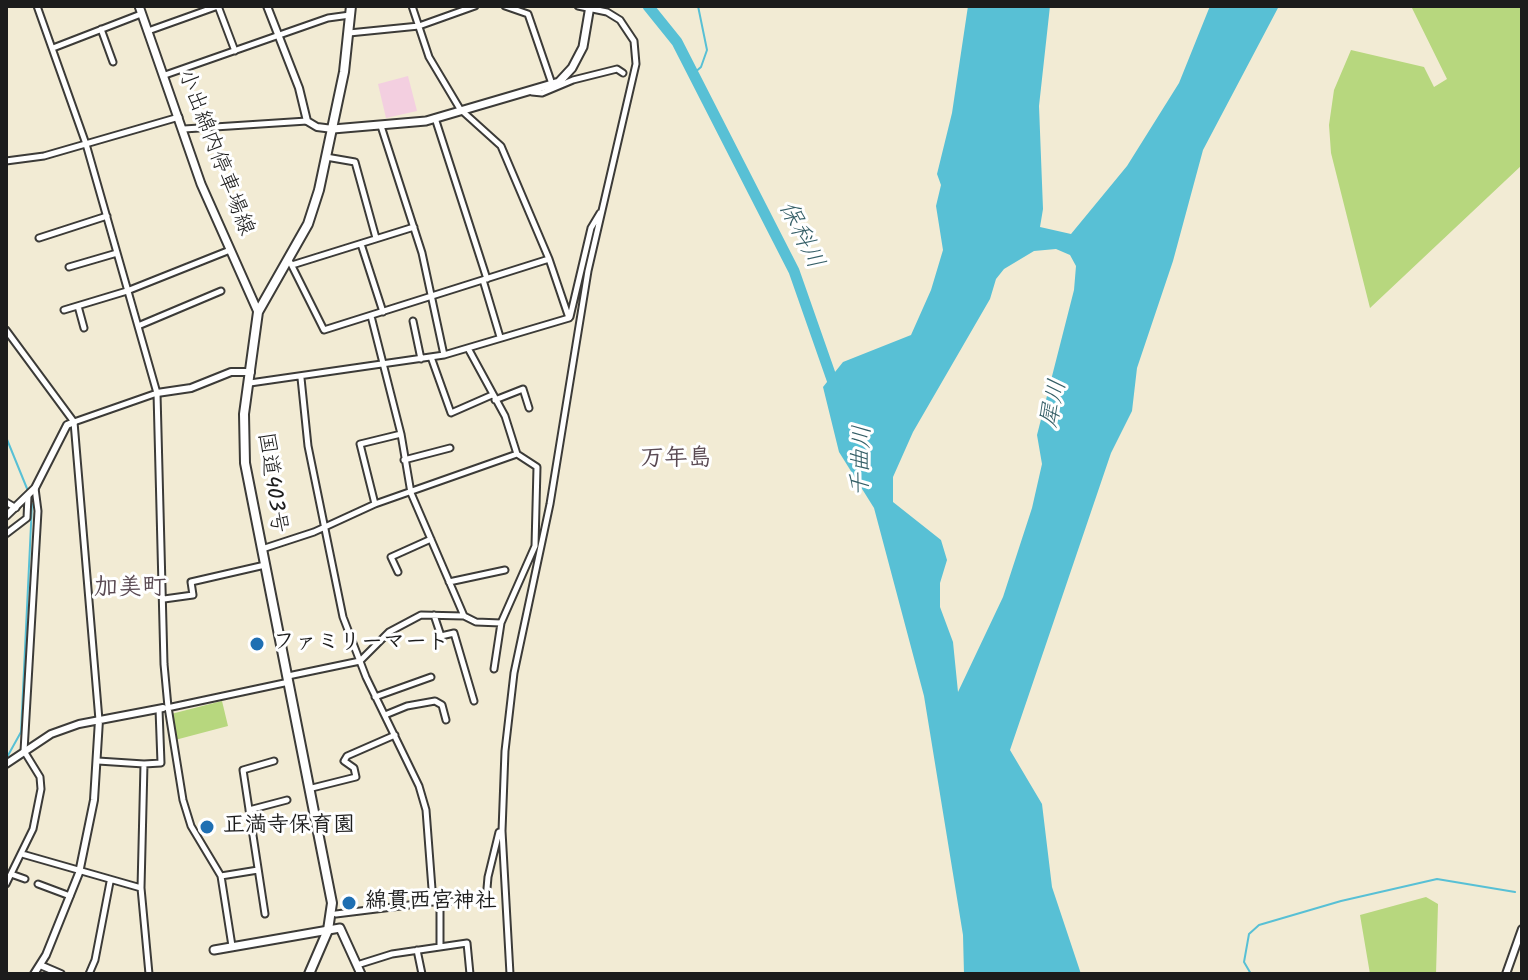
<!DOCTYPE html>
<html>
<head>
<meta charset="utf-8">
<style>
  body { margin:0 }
  #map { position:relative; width:1528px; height:980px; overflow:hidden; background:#f2ebd4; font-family:Kalam,sans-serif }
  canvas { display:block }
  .frame { position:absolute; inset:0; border:8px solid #1c1c1c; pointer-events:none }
</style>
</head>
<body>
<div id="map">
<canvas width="1528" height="980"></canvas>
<div class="frame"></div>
</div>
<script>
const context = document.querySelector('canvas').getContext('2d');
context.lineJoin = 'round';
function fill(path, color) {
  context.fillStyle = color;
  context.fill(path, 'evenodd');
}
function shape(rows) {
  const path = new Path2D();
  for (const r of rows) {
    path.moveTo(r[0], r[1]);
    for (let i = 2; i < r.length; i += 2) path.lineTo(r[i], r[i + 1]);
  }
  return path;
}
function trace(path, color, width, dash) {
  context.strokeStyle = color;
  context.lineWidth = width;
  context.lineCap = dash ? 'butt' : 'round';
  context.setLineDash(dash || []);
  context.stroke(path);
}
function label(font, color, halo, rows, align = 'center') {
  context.font = font + ' Kalam,"Klee One",sans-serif';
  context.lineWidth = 6;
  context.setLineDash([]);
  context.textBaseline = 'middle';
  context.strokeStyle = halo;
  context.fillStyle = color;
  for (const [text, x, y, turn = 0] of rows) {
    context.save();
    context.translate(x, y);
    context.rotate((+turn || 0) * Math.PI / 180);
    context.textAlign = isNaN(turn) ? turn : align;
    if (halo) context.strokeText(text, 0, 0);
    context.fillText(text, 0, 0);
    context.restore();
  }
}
const built = shape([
  [408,76,417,111,386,118,378,84]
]);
const green = shape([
  [1411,6,1522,6,1522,165,1370,308,1331,153,1329,125,1334,90,1351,50,1424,67,1434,87,1447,79],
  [222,701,228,726,175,740,171,714],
  [1426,897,1438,904,1436,974,1370,974,1360,915]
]);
const water = shape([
  [968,6,1050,6,1039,106,1043,209,1040,227,1071,234,1127,166,1179,83,1210,6,1279,6,1203,150,1173,261,1137,368,1132,411,1111,453,1010,750,1042,804,1052,887,1081,974,964,974,963,935,924,696,874,508,839,452,823,387,843,362,911,335,931,290,943,250,936,206,941,185,937,174,952,113],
  [1056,249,1070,255,1076,266,1074,290,1037,435,1042,464,1032,508,1003,597,958,692,953,642,940,607,940,583,947,560,941,540,893,502,893,477,913,432,990,299,996,279,1004,269,1034,251]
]);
const stream = shape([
  [693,74,701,67,707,50,698,6],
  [6,437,28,491],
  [6,759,21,732,32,504],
  [1251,974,1244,962,1249,934,1259,925,1341,901,1437,879,1515,892]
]);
const river = shape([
  [648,6,677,42,794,271,835,388]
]);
const minor = shape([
  [37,6,86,144,157,393,164,664,168,707,183,800,191,826,221,876,232,946],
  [412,6,429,57,460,109,501,146,549,259,569,318],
  [505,6,528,14,552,84],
  [101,29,113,62],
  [148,31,218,6,235,51],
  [349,33,419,26,475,6],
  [53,48,141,14],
  [165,75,328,18,350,15],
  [532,92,542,93,573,80,617,69,623,73],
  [435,118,487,279],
  [381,126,422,253,444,355],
  [184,129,307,121],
  [326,157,355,162,376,238],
  [6,161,44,156,179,117],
  [39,238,107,216],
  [361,244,383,312],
  [289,260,324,330,549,259],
  [292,265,414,227],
  [69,267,117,253],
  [483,280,500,337],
  [78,306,84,328],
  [64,310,127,291,230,250],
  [371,316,401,434,411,493,464,616],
  [570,317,591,228,600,213],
  [413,321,421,359],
  [138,326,221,291],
  [6,330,74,422,99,720],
  [431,357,451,413,492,395],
  [301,378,308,446,343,617,366,677,419,786,426,810,433,902],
  [250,383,444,355,569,318],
  [495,400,523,389,529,408],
  [74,422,157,393],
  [404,460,450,448],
  [6,502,16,508],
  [375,504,360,444,401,434],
  [6,534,27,518,28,496],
  [262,549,314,532,375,504,517,454],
  [398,572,391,557,431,539],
  [449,582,505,570],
  [164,599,193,595,191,582,265,565],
  [434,615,441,636,454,633,474,701],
  [494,669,501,623],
  [288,676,360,661,389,632,421,615,464,616,476,622,501,623,535,546,537,467,517,454,505,416,469,350],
  [375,697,431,677],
  [167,708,289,682],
  [385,715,407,706,435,701,442,705,446,720],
  [144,764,161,763,159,709],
  [312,788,356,777,354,768,344,761,347,756,395,735],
  [249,810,287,800],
  [22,854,141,888,144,764,98,761],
  [11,874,25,879],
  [221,876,258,870],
  [6,884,33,829,41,789,40,777,24,751,38,511,35,488],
  [38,884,70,896],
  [141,888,149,974],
  [440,903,440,947],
  [265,914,243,770,274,761],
  [336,914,433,902,486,900,488,877,499,832,502,831],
  [417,950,422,974],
  [357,965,392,954,467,943,470,974],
  [89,974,95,960,110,882],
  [510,974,502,831,505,751,514,673,550,504,588,271,636,64,634,41,620,20,607,12,578,6]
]);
const tertiary = shape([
  [267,6,299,88,307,121,317,127,333,129],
  [157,393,191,388,231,372,251,372],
  [6,516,35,488,67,425,74,422],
  [6,764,51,734,79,724,163,708],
  [40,965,61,974],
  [34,974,46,955,79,873,94,800,99,720],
  [1506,974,1522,929]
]);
const secondary = shape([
  [139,6,201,184,258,312],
  [333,129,426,121,559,82,572,68,583,47,590,6],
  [214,950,340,928,361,974]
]);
const trunk = shape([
  [309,974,328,930,332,903,245,463,244,414,258,312,308,224,319,190,344,72,351,6]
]);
const markers = [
  [257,644,8,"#1f6fb2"],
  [207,827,8,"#1f6fb2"],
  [349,903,8,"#1f6fb2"]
];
const streetNames = [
  ["小出綿内停車場線",214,153,69],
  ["国道403号",270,483,82]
];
const poiNames = [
  ["ファミリーマート",273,644],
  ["正満寺保育園",223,827],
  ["綿貫西宮神社",365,903]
];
const waterNames = [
  ["保科川",799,236,64],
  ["犀川",1056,404,-78],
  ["千曲川",864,461,-88]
];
const neighbourhoodNames = [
  ["万年島",676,461],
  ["加美町",130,590]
];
fill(built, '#f3cfe0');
fill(green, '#b7d77e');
fill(water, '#58c0d5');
trace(stream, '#58c0d5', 2);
trace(river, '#58c0d5', 11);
trace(minor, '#3c3b38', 9);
trace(tertiary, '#3c3b38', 10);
trace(secondary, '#3c3b38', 11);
trace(trunk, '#3c3b38', 12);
trace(minor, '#fff', 5);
trace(tertiary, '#fff', 6);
trace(secondary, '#fff', 7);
trace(trunk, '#fff', 8);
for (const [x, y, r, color] of markers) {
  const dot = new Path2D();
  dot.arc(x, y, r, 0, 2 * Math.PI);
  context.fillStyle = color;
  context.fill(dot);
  trace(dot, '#fff', 3);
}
label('22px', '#1c1c1c', '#fff', streetNames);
label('bold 22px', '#1c1c1c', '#fff', poiNames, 'left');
label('italic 24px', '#345e66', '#fff', waterNames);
label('bold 24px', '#5a4a53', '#fff', neighbourhoodNames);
</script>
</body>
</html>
